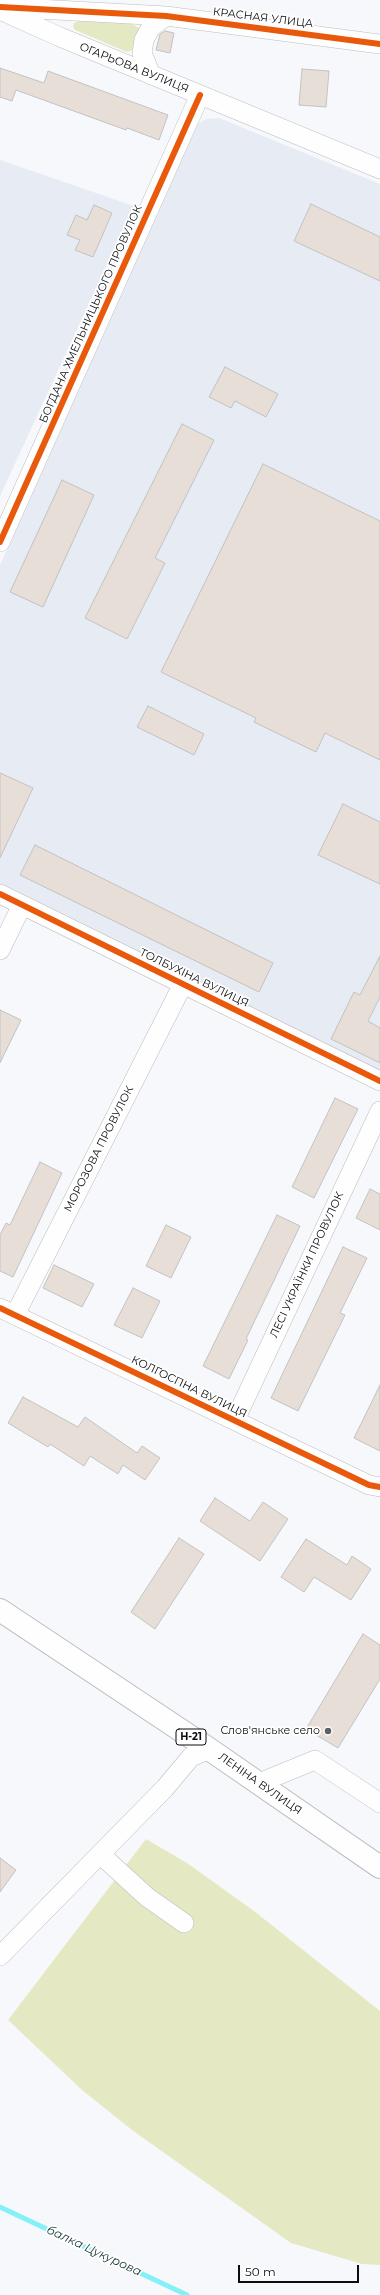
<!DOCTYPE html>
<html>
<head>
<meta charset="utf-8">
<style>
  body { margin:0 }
  #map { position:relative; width:380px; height:2295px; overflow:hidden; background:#f7f8fb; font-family:Montserrat,sans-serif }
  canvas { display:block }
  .scale { position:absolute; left:238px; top:2265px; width:121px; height:18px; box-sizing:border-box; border:2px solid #0b0c0f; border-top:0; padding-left:5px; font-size:12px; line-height:14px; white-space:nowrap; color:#0b0c0f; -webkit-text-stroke:3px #fff; paint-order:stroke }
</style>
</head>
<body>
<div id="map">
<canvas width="380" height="2295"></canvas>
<div class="scale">50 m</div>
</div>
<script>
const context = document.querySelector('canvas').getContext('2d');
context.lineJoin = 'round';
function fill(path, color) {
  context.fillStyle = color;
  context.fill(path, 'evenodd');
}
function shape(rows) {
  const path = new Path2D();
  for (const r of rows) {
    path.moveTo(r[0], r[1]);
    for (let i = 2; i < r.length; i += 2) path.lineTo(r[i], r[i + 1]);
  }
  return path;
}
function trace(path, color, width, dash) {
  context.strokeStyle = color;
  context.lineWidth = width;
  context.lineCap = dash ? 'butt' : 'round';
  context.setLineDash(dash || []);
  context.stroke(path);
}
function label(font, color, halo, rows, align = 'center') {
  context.font = font + ' Montserrat,sans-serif';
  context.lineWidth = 3.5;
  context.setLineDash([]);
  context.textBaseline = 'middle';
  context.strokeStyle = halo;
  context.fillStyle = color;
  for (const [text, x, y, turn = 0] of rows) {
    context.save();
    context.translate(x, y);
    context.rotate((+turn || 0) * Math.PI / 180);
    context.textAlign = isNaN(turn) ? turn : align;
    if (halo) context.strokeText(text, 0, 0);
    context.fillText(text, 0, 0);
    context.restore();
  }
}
const built = shape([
  [219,118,380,184,380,1074,0,887,0,565,193,132,198,124,206,119],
  [0,160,134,206,0,496]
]);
const green = shape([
  [79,21,130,23,139,28,140,34,133,50,127,52,75,30,73,27,74,23],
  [146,1839,187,1863,254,1911,380,2011,380,2265,362,2264,291,2243,132,2130,82,2090,8,2020]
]);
const stream = shape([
  [0,2207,187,2295]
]);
const building = shape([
  [165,31,174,33,170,53,156,50,160,34,165,31],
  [0,68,44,83,48,71,168,115,159,140,127,128,126,130,16,90,12,101,0,97,0,68],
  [302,69,329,71,326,107,299,105,302,69],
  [311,204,380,237,380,281,294,241,311,204],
  [94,205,112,213,93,257,75,250,80,240,67,235,76,215,87,220,94,205],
  [225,367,278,394,266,417,235,401,231,408,209,397,225,367],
  [182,424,214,440,155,558,165,563,127,639,85,618,182,424],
  [263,464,380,521,380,760,325,733,316,752,254,722,256,718,161,672,263,464],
  [62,480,94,495,43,607,10,592,62,480],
  [148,706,204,734,194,755,137,727,148,706],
  [0,773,33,788,0,858,0,773],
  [343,804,380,822,380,884,318,855,343,804],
  [35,845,273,963,259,992,20,875,35,845],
  [380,956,380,997,368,1021,380,1028,380,1063,331,1039,354,992,360,995,380,956],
  [0,1010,21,1020,0,1063,0,1010],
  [335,1098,358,1109,314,1198,292,1187,335,1098],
  [40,1162,62,1173,13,1277,0,1271,0,1235,6,1223,10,1225,40,1162],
  [370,1189,380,1194,380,1230,356,1218,370,1189],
  [277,1215,300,1226,246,1339,248,1340,229,1379,203,1366,277,1215],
  [166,1225,191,1237,171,1278,146,1266,166,1225],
  [343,1247,367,1258,340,1313,345,1315,298,1411,271,1398,343,1247],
  [54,1265,94,1284,82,1307,43,1288,54,1265],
  [133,1288,160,1301,142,1338,114,1325,133,1288],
  [380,1385,380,1451,354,1438,380,1385],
  [23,1397,78,1427,85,1417,137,1453,142,1446,160,1458,145,1480,123,1465,118,1474,90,1456,84,1466,50,1444,48,1447,8,1423,23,1397],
  [215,1498,250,1521,263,1502,288,1519,260,1561,200,1521,215,1498],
  [179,1538,204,1554,155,1629,131,1612,179,1538],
  [306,1539,347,1565,352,1556,371,1569,351,1600,314,1577,304,1592,281,1577,306,1539],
  [363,1634,380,1645,380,1679,338,1748,306,1729,363,1634],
  [0,1858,16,1870,0,1892,0,1858]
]);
const minor = shape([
  [1,7,166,16,380,44],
  [0,10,60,37,380,169],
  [151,75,142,53,144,40,151,27,166,16],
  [0,542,200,95],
  [0,894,380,1081],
  [0,950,22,905],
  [0,1308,369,1485,380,1487],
  [15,1315,183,984],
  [235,1420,380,1111],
  [259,1783,315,1760,380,1803],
  [100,1854,147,1897,184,1923],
  [0,1956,165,1788,191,1757,209,1749]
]);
const major = shape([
  [0,1610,209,1749,380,1867]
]);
const cycleway = shape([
  [0,7,166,16,380,44],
  [0,542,200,95],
  [0,894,380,1081],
  [0,1308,369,1485,380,1487]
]);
const markers = [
  [328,1731,4,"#5e5f62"]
];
const shields = [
  [191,1737,30]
];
const shieldNames = [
  ["Н-21",191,1737]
];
const streetNames = [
  ["КРАСНАЯ УЛИЦА",263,18,7],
  ["ОГАРЬОВА ВУЛИЦЯ",134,68,22],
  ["БОГДАНА ХМЕЛЬНИЦЬКОГО ПРОВУЛОК",91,314,-66],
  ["ТОЛБУХІНА ВУЛИЦЯ",194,978,26],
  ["МОРОЗОВА ПРОВУЛОК",99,1149,-63],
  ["ЛЕСІ УКРАЇНКИ ПРОВУЛОК",307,1265,-65],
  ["КОЛГОСПНА ВУЛИЦЯ",189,1387,26],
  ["ЛЕНІНА ВУЛИЦЯ",260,1784,35]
];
const poiNames = [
  ["Слов'янське село",320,1731]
];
const waterNames = [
  ["балка Цукурова",94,2251,25]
];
fill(built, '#e7ebf3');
fill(green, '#e5e9c3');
trace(stream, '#84f1f8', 5);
fill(building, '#e6ded7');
trace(building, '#c3c2c2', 1);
trace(minor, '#bbbdc0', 20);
trace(major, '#bbbdc0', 24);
trace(minor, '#fefefe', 19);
trace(major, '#fefefe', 22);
trace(cycleway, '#e8590c', 6);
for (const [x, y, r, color] of markers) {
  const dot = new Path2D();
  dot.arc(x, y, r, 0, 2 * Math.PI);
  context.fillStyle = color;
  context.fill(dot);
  trace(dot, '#fff', 1.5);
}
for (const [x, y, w] of shields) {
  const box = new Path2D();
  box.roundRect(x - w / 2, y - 8, w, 16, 3);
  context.fillStyle = '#fff';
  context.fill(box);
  trace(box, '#0b0c0f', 1);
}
label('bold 10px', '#0b0c0f', null, shieldNames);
label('11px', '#0b0c0f', '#fff', streetNames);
label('11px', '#0b0c0f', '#fff', poiNames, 'right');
label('italic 12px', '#1a3435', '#fff', waterNames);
</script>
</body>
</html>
